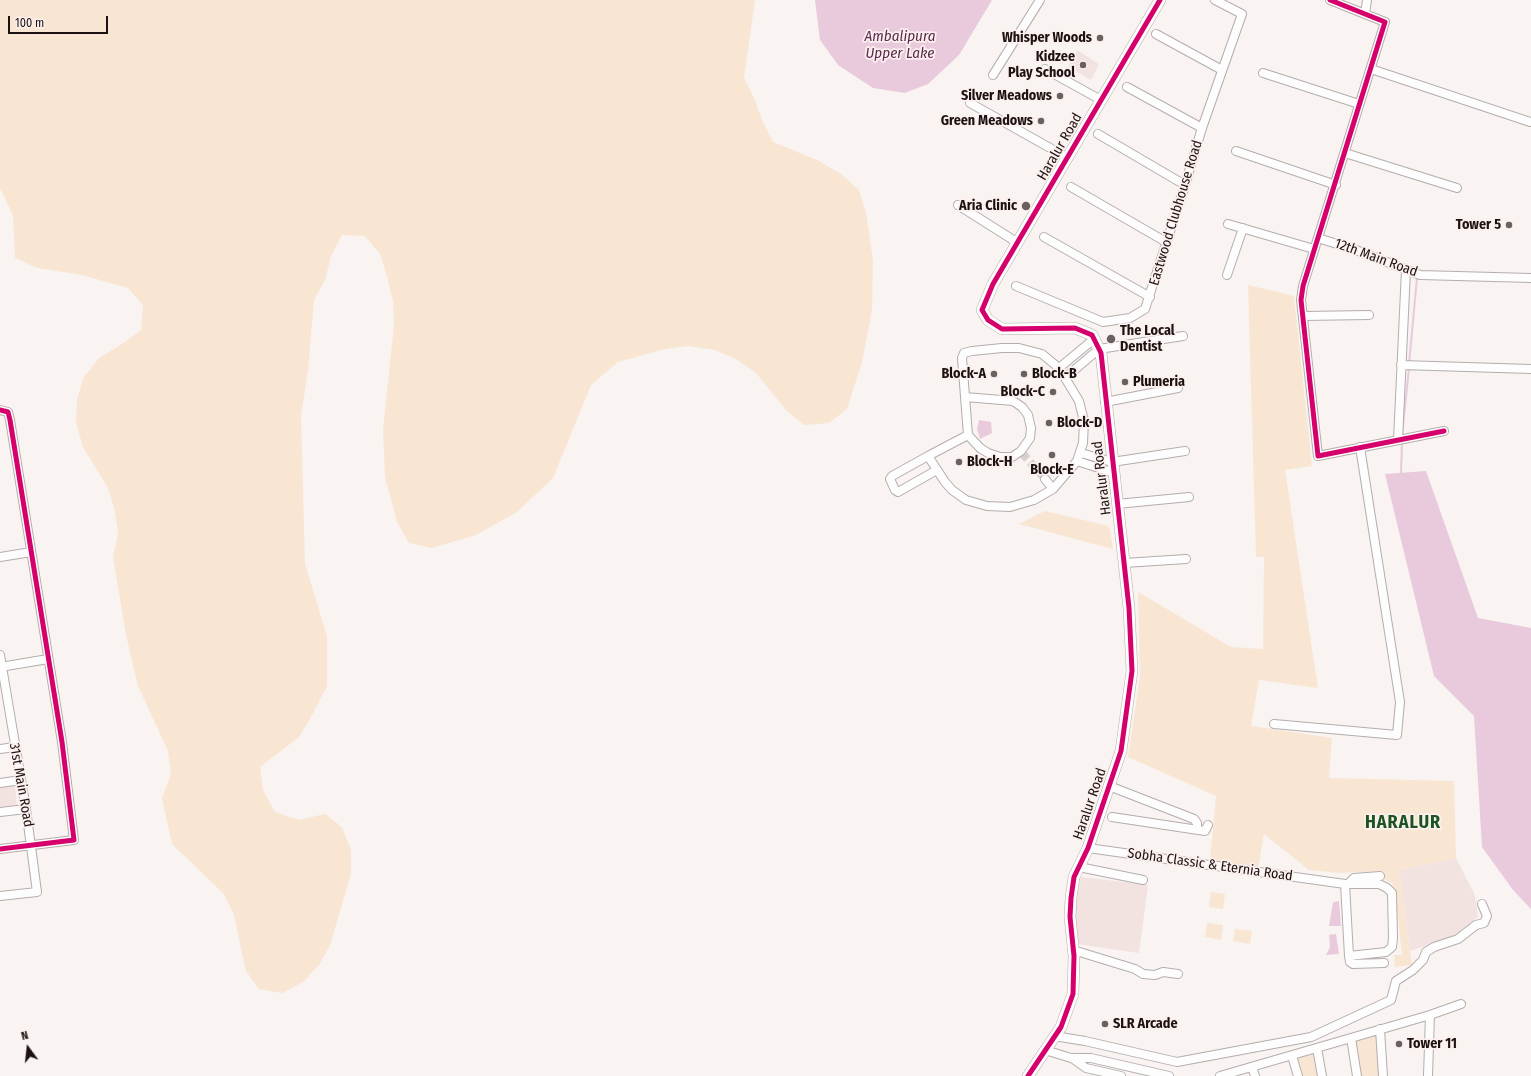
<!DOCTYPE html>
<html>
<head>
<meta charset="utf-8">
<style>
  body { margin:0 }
  #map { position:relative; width:1531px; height:1076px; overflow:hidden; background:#f9f3f2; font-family:"Fira Sans Condensed",sans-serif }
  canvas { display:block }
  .north { position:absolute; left:8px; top:1028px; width:40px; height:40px; -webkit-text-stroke:3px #fcf0ef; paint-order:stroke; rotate:345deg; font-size:11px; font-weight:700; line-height:16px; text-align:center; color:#1b1211 }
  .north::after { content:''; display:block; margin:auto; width:14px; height:18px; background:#1b1211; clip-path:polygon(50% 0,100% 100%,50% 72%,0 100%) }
  .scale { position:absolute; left:8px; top:16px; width:100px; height:18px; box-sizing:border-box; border:2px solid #1b1211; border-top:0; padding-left:5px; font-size:12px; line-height:14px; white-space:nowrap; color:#1b1211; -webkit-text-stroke:3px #fcf0ef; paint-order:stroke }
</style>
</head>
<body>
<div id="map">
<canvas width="1531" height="1076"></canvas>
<div class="north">N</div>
<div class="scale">100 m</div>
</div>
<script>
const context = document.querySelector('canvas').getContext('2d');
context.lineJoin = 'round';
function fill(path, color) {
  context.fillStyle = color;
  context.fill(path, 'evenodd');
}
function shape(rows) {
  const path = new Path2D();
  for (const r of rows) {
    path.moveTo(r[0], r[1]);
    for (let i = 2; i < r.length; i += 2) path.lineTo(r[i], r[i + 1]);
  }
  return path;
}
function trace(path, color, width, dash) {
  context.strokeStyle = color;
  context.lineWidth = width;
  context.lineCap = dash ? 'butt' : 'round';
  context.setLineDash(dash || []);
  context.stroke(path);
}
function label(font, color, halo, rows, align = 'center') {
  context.font = font + ' "Fira Sans Condensed",sans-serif';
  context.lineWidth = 3.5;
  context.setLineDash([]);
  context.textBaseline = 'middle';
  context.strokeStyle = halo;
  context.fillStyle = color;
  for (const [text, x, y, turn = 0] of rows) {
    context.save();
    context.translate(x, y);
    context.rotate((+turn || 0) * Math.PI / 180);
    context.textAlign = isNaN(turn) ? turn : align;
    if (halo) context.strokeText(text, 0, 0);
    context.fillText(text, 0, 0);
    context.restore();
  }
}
const built = shape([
  [1077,50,1099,64,1091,80,1068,67],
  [15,784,17,807,0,809,0,786],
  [1456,858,1475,895,1478,917,1452,937,1410,951,1399,870],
  [1081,877,1148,885,1139,953,1076,944,1075,903]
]);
const green = shape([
  [0,0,755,0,744,77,754,98,762,120,773,142,819,161,841,174,859,190,866,213,873,261,872,310,862,362,847,409,829,423,804,425,786,410,756,373,736,359,715,350,689,346,665,349,618,362,591,385,553,478,517,512,476,535,432,548,409,543,397,522,385,477,383,429,394,325,393,301,387,276,380,254,365,236,342,235,331,256,325,280,314,300,308,370,301,416,305,564,327,636,327,686,311,717,299,737,260,767,263,790,275,812,299,820,325,814,342,827,351,850,351,874,330,945,319,965,303,982,282,993,259,989,246,971,234,915,224,894,172,844,162,798,171,775,168,751,138,686,126,635,113,557,118,534,115,511,108,488,83,447,76,423,77,399,84,377,99,358,122,344,141,330,143,305,128,288,82,275,37,268,15,258,13,215,0,188],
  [1248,285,1294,296,1312,466,1285,470,1318,688,1259,680,1251,726,1332,738,1329,778,1454,781,1456,858,1399,870,1412,965,1395,967,1394,955,1402,955,1395,891,1392,883,1384,879,1383,871,1339,873,1309,870,1264,834,1258,869,1210,861,1216,796,1128,757,1140,677,1138,592,1231,647,1263,649,1264,557,1256,557],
  [1045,511,1109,526,1113,549,1019,524],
  [1211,892,1225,894,1223,909,1209,907],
  [1207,923,1223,925,1221,940,1205,937],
  [1235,929,1252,931,1250,944,1233,941],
  [1378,1032,1381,1076,1359,1076,1352,1039],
  [1316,1050,1321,1076,1299,1076,1293,1057]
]);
const water = shape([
  [815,0,992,0,959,55,928,84,905,93,873,88,838,65,820,40],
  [979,420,991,422,992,433,980,439,977,429],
  [1426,471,1478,618,1531,628,1531,909,1513,890,1482,847,1474,716,1434,676,1385,474],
  [1339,901,1341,926,1329,926,1333,902],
  [1336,934,1339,954,1326,955,1330,947,1329,935]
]);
const stream = shape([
  [1409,364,1417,278],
  [1402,436,1409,368],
  [1401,473,1402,442]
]);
const streetTunnel = shape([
  [1022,453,1045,479]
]);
const street = shape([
  [1330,0,1385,22,1303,286,1301,300,1318,456,1444,431],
  [1365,14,1367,0],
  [1156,34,1222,70],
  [1045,69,1101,100],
  [1371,69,1530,122],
  [1263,73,1359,104],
  [993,75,1040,0],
  [1127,87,1202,128],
  [970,103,1068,158],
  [1098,134,1185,185],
  [1236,151,1336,185],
  [1345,153,1457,188],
  [1071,187,1166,242],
  [958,205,1018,243],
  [1228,224,1314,249],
  [1044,237,1150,297],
  [1318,238,1356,250,1420,275,1531,278],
  [1227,275,1243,228],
  [1016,286,1103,322,1130,318,1145,309,1185,185,1202,128,1242,14,1215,0],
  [1303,316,1369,315],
  [1002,348,1019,348,1042,354,1059,368,1079,401,1084,421,1083,443,1077,461,1053,489,1034,500,1010,507,987,506,966,500,952,490,945,482,928,456,968,435,962,358,964,353,972,351,1002,348],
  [1401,365,1531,369],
  [1059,368,1094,339],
  [1066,377,1099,349,1183,336],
  [965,397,1013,401,1022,407,1028,415,1031,428,1030,438,1021,451,1012,457,1000,457,988,453,980,448,968,435],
  [1105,402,1178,388],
  [0,410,8,412,10,420,62,742,74,840,0,849],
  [1398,440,1406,270],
  [1081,453,1112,462,1185,451],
  [928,456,892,476,890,479,895,490,898,492,937,470],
  [1077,461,1114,473],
  [1045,479,1053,489],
  [1117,504,1189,497],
  [0,557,31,552],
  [1124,563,1186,559],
  [0,655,26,809,37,892,0,896],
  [0,667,48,659],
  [1274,724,1397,735,1400,702,1360,447],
  [0,749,15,747],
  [0,783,21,780],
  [1109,786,1194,819,1197,823,1197,830],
  [0,812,26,809],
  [1112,817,1205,831,1208,825],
  [1088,848,1345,884],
  [1079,867,1143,880],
  [1345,884,1379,884,1387,888,1392,893,1393,938,1392,947,1386,952,1349,956,1345,884],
  [1348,884,1354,878,1380,876],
  [1073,950,1135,969,1143,974,1155,975,1163,972,1178,974],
  [1349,956,1350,962,1353,964,1384,963],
  [1430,1015,1461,1004],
  [1380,1029,1383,1076],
  [1054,1036,1085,1041,1177,1062,1311,1037,1391,1000,1396,981,1413,970,1423,960,1426,952,1434,947,1458,939,1476,925,1484,923,1487,916,1482,904],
  [1351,1038,1357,1076],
  [1317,1048,1322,1076],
  [1045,1050,1071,1058,1091,1058,1169,1076],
  [1292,1056,1298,1076],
  [1072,1058,1086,1068,1121,1076],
  [1252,1067,1255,1076],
  [1220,1076,1430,1015,1428,1076]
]);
const secondary = shape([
  [1028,1076,1061,1027,1073,994,1074,956,1070,917,1071,898,1074,877,1088,848,1121,751,1132,671,1129,608,1101,353,1092,335,1075,328,1002,329,988,320,982,310,993,284,1160,0]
]);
const cycleway = shape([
  [1330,0,1385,22,1303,286,1301,300,1318,456,1444,431],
  [0,410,8,412,10,420,62,742,74,840,0,849],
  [1028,1076,1061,1027,1073,994,1074,956,1070,917,1071,898,1074,877,1088,848,1121,751,1132,671,1129,608,1101,353,1092,335,1075,328,1002,329,988,320,982,310,993,284,1160,0]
]);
const markers = [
  [1100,38,4,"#696160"],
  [1083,65,4,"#696160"],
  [1060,96,4,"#696160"],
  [1041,121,4,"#696160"],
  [1026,206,5,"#696160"],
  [1509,225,4,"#696160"],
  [1111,339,5,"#696160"],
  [994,374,4,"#696160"],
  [1024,374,4,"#696160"],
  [1125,382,4,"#696160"],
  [1053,392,4,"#696160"],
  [1049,423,4,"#696160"],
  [1052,455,4,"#696160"],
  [959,462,4,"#696160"],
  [1105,1024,4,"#696160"],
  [1399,1044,4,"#696160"]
];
const poiNames = [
  ["Whisper Woods",1092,38],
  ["Kidzee",1075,57],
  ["Play School",1075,73],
  ["Silver Meadows",1052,96],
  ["Green Meadows",1033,121],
  ["Aria Clinic",1017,206],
  ["Tower 5",1501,225],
  ["The Local",1120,331,"left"],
  ["Dentist",1120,347,"left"],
  ["Block-A",986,374],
  ["Block-B",1032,374,"left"],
  ["Plumeria",1133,382,"left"],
  ["Block-C",1045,392],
  ["Block-D",1057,423,"left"],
  ["Block-H",967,462,"left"],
  ["Block-E",1052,470,"center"],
  ["SLR Arcade",1113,1024,"left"],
  ["Tower 11",1407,1044,"left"]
];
const streetNames = [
  ["Haralur Road",1060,147,-60],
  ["Eastwood Clubhouse Road",1176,213,-73],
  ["12th Main Road",1376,258,20],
  ["Haralur Road",1102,478,-97],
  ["31st Main Road",21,785,80],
  ["Haralur Road",1090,804,-71],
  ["Sobha Classic & Eternia Road",1210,865,8]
];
const waterNames = [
  ["Ambalipura",900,37],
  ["Upper Lake",900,54]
];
const districtNames = [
  ["HARALUR",1403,823]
];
fill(built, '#f2e3e1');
fill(green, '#f8e6d2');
fill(water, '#e8cadc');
trace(stream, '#e8cadc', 2);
trace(streetTunnel, '#d8d1d0', 8, [8, 4]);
trace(street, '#b4adac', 10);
trace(secondary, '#b4adac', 12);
trace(street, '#fefdfd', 8);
trace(secondary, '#fefdfd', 11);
trace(cycleway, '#d6006c', 5);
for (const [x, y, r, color] of markers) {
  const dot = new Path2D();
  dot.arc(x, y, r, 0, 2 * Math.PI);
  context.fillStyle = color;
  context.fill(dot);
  trace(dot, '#fcf0ef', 1.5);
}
label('bold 14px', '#1b1211', '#fcf0ef', poiNames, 'right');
label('14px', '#1b1211', '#fcf0ef', streetNames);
label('italic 15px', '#5c294f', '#fcf0ef', waterNames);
context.letterSpacing = '1px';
label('bold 18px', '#1b5422', '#fcf0ef', districtNames);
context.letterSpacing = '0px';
</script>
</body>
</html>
